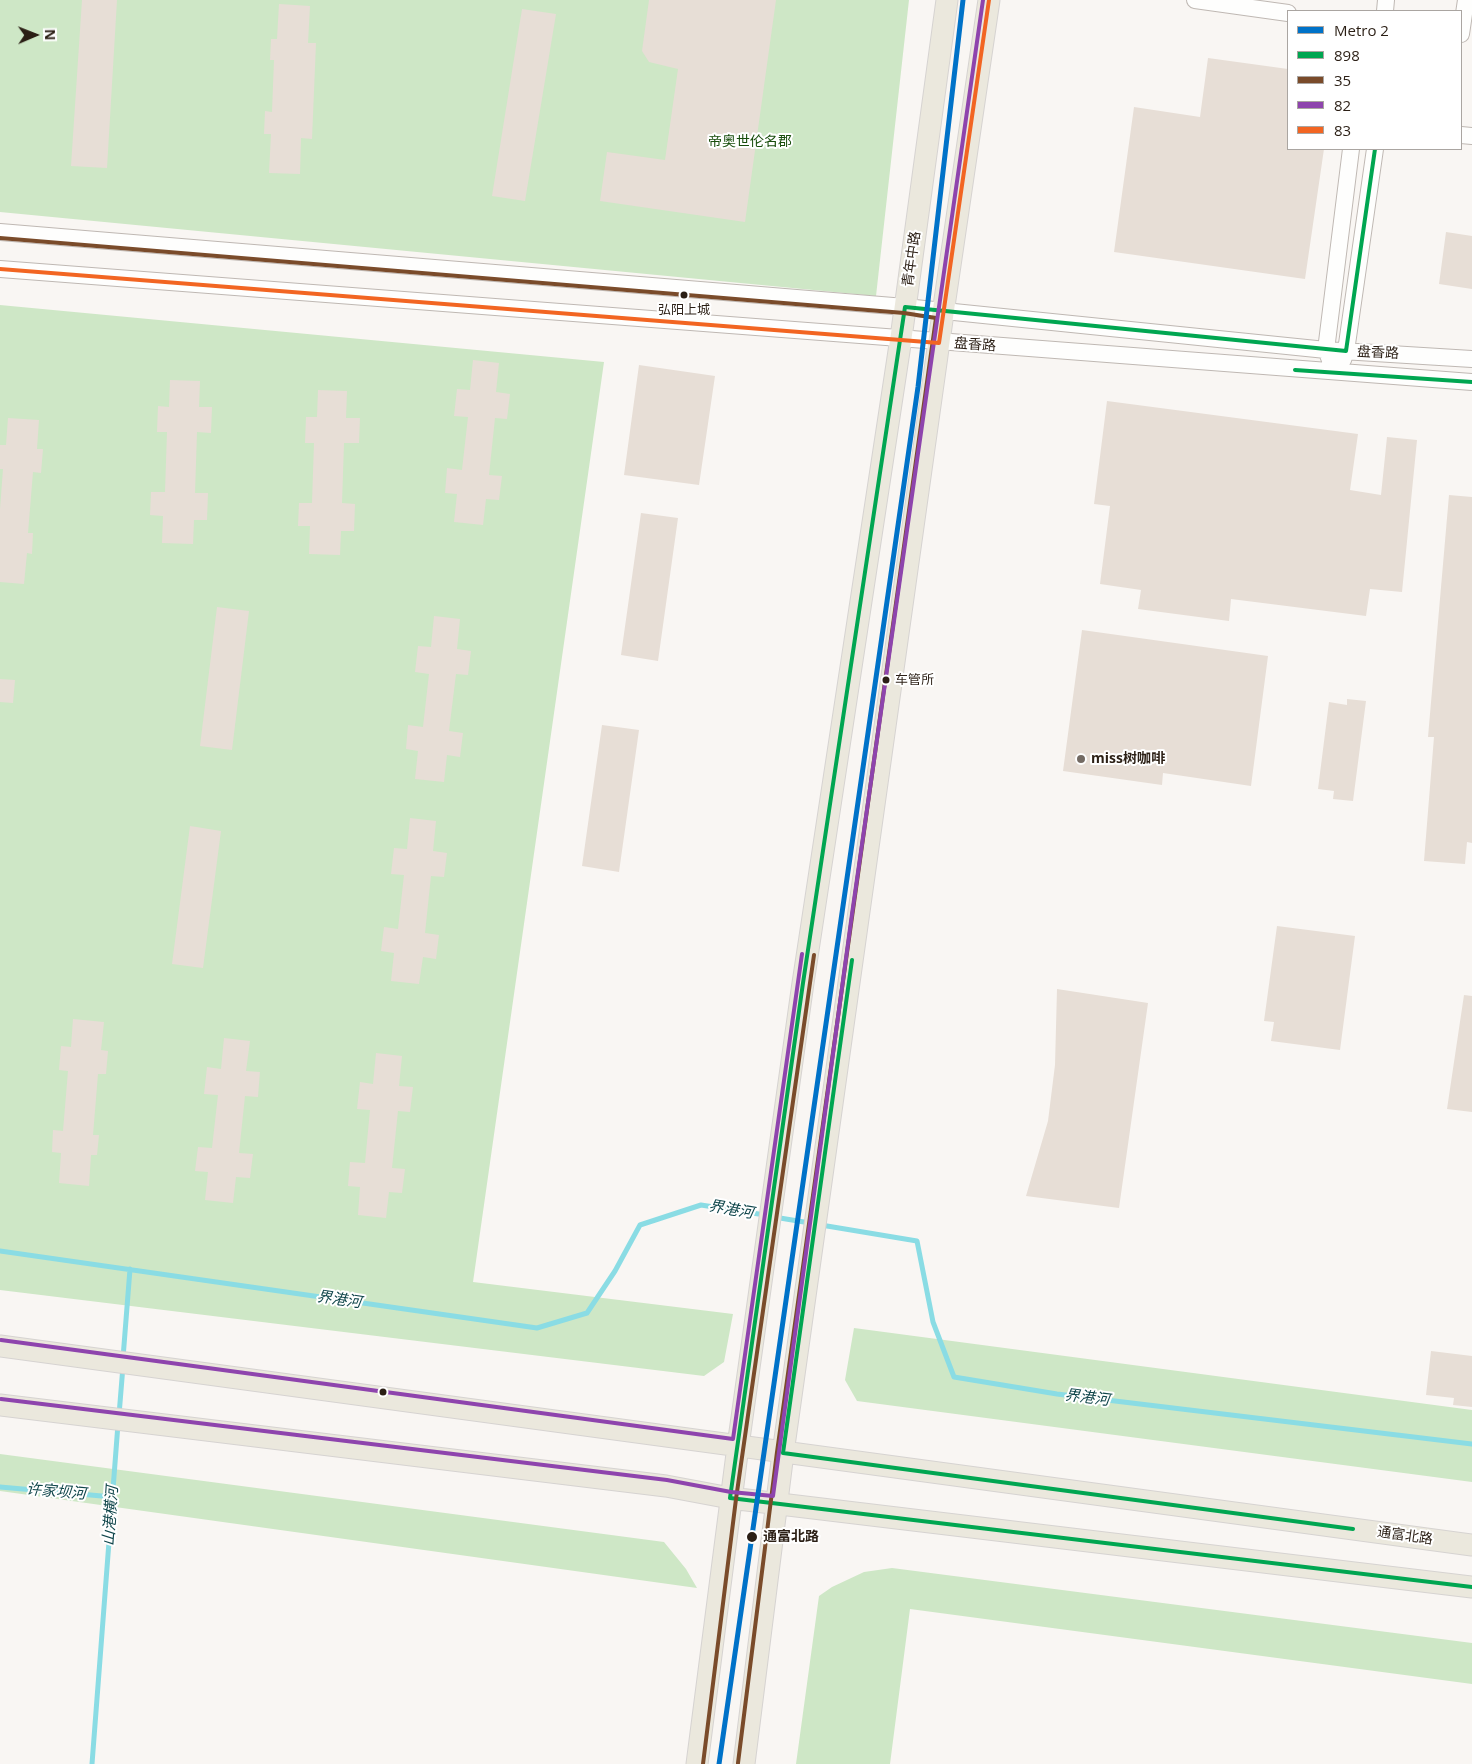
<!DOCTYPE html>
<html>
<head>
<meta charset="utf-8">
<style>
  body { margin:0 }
  #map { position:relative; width:1472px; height:1764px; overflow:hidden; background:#f9f6f3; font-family:"Open Sans",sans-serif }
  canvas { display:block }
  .legend { position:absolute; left:1287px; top:10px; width:175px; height:140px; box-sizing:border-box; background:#fff; border:1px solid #aaa5a1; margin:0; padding:6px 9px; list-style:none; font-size:15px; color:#2b1f15 }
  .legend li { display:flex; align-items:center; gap:10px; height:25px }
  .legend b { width:25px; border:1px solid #aaa5a1 }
  .north { position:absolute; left:10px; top:10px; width:50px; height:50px; -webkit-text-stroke:4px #fff; paint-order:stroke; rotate:89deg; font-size:14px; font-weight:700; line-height:20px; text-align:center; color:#2b1f15 }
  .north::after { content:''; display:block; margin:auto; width:18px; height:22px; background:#2b1f15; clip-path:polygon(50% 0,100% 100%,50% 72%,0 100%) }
</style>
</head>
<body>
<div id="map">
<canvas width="1472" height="1764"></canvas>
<ul class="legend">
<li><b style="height:6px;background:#0072c8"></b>Metro 2</li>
<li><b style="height:6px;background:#00a651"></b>898</li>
<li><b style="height:6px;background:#7a4b2a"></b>35</li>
<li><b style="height:6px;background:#8e44ad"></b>82</li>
<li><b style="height:6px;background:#f26522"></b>83</li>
</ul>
<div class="north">N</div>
</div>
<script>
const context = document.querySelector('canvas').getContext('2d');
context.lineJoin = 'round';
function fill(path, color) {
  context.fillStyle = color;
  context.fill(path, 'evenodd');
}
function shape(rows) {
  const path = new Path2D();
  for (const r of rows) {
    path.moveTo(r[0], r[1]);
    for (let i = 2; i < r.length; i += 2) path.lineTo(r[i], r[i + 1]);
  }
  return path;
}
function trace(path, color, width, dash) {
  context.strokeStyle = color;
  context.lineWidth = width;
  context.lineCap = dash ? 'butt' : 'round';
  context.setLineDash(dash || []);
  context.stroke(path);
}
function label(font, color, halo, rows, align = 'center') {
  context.font = font + ' "Open Sans","Noto Sans SC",sans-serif';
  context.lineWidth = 4;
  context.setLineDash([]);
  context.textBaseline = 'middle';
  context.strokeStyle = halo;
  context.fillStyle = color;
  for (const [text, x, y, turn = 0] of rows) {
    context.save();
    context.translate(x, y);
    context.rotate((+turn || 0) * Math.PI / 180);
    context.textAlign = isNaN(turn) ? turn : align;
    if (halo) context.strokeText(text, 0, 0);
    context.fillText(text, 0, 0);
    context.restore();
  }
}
const green = shape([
  [0,0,909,0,876,296,0,212],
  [0,305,604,362,473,1282,733,1314,724,1362,704,1376,0,1290],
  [854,1328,1472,1410,1472,1482,857,1401,845,1380],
  [0,1454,664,1542,686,1569,697,1588,0,1491],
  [892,1568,1472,1643,1472,1684,910,1609,890,1764,796,1764,819,1596,832,1587,864,1572]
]);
const stream = shape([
  [774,1217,810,1223],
  [821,1225,917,1241,933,1322,954,1377,1057,1394,1472,1444],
  [0,1251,537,1328,587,1313,615,1271,640,1225,701,1205,765,1215],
  [123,1358,130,1269],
  [119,1415,123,1366],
  [0,1487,113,1497],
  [92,1764,118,1424]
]);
const building = shape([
  [82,0,117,0,107,168,71,166],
  [649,0,776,0,745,222,600,201,607,152,665,160,678,69,649,62,642,51],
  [279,4,310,6,308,43,316,43,312,139,301,138,300,174,269,173,271,134,264,134,265,111,272,112,274,60,270,60,271,39,277,39],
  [522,9,556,14,525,201,492,196],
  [1208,58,1288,69,1288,149,1324,149,1305,279,1114,252,1134,107,1200,117],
  [1446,232,1472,236,1472,289,1439,284],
  [473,360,499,363,496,392,510,394,507,419,495,418,489,475,502,476,499,500,486,499,483,525,454,522,457,494,445,493,447,468,462,470,468,417,454,416,457,389,470,390],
  [639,365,715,376,699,485,624,475],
  [170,380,200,381,199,407,212,407,211,433,197,432,195,493,208,493,207,520,194,520,193,544,162,543,163,516,150,515,151,492,165,492,167,432,157,432,158,406,169,407],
  [318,390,347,391,346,418,360,418,359,443,344,443,342,503,355,504,354,531,341,531,340,555,309,554,310,526,298,526,299,503,312,503,314,443,305,443,306,417,317,417],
  [1107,401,1358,434,1350,490,1381,495,1387,437,1417,440,1402,592,1370,589,1366,616,1231,599,1229,621,1138,609,1141,590,1100,584,1110,506,1094,504],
  [8,418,39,420,37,449,43,449,41,473,33,472,28,533,33,533,32,554,27,553,24,584,0,582,0,509,3,469,0,469,0,445,6,445],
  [1449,495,1472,497,1472,843,1467,842,1465,864,1424,861,1434,737,1428,737],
  [641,513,678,518,658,661,621,655],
  [217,607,249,611,232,750,200,746],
  [434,616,460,619,457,649,471,651,468,675,456,674,449,731,463,733,460,757,447,755,444,782,415,779,418,751,406,749,408,725,423,727,429,674,415,672,418,646,431,647],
  [1082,630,1268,656,1251,786,1163,773,1162,785,1063,771],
  [0,679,15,680,13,703,0,702],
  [1347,699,1366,701,1353,801,1333,799,1334,791,1318,789,1329,702,1347,705],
  [602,725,639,730,619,872,582,866],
  [410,818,436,821,433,851,447,853,444,877,431,876,425,933,439,935,436,959,423,957,419,984,391,981,394,953,381,951,384,927,398,929,404,875,391,874,394,848,407,849],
  [190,826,221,831,203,968,172,964],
  [1277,926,1355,936,1340,1050,1271,1041,1274,1022,1264,1021],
  [1057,989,1148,1003,1119,1208,1026,1196,1048,1121,1055,1065],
  [1464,995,1472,996,1472,1112,1447,1109],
  [73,1019,104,1022,101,1050,108,1051,106,1074,98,1074,93,1135,99,1135,97,1155,91,1155,89,1186,59,1183,61,1153,52,1152,53,1130,63,1131,68,1071,59,1070,61,1046,71,1047],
  [224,1038,250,1041,246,1071,260,1072,258,1097,245,1096,239,1153,253,1154,250,1178,236,1177,233,1203,205,1200,208,1172,195,1171,198,1147,212,1148,218,1095,204,1094,207,1067,221,1069],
  [376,1053,402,1056,399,1086,413,1087,410,1112,398,1111,392,1168,405,1169,402,1193,389,1192,386,1218,358,1215,360,1187,348,1186,350,1162,365,1163,370,1110,357,1109,360,1082,373,1084],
  [1431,1351,1472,1356,1472,1407,1453,1405,1454,1398,1426,1395]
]);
const minor = shape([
  [1195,0,1288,13],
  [1385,11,1386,0],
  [1461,34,1466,0],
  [1461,135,1472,136],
  [0,232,905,307,1326,350,1472,359],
  [0,269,1472,382],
  [1330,360,1326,350,1351,149],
  [1343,360,1346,351,1375,149]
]);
const major = shape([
  [0,1346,1472,1545],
  [0,1405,666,1486,730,1498,1472,1587],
  [697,1764,738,1446,803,983,901,338,947,0],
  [744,1764,783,1453,943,313,989,0]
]);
const bus1 = shape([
  [1375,149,1346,351,905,307,803,983,730,1498,1472,1587],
  [1295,370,1472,382],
  [852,960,783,1453,1353,1529]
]);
const bus2 = shape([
  [0,238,904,313,936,318,777,1452,738,1763],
  [703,1764,736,1499,814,955]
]);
const bus3 = shape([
  [1,1340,733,1439,802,954],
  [1,1399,667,1480,731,1492,773,1496,852,914,983,0]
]);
const bus4 = shape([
  [0,269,939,343,989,0]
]);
const metro1 = shape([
  [719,1764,918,387,963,0]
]);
const markers = [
  [684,295,4.5,"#2b1f15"],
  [886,680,4.5,"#2b1f15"],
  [1081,759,5,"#736a63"],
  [383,1392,4.5,"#2b1f15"],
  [752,1537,6,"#2b1f15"]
];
const busNames = [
  ["弘阳上城",684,310],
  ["车管所",895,680,"left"]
];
const parkNames = [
  ["帝奥世伦名郡",750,142]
];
const streetNames = [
  ["青年中路",912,259,-82],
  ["盘香路",975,345,4],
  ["盘香路",1378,353,3],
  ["通富北路",1405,1536,8]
];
const poiNames = [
  ["miss树咖啡",1091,759]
];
const stopNames = [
  ["通富北路",763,1537]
];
const waterNames = [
  ["界港河",731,1210,10],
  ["界港河",339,1300,8],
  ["界港河",1087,1398,7],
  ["许家坝河",56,1492,5],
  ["山港横河",111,1516,-86]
];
fill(green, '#cee7c6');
trace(stream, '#8adce4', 5);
fill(building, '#e7ded6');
trace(minor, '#bfb8b3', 18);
trace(major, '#d6d3d1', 23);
trace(minor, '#fefefd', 16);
trace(major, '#ebe8dd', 21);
trace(bus1, '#00a651', 4);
trace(bus2, '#7a4b2a', 4);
trace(bus3, '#8e44ad', 4);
trace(bus4, '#f26522', 4);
trace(metro1, '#0072c8', 5);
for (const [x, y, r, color] of markers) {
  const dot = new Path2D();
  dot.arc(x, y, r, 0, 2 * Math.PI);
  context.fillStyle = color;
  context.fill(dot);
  trace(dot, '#fff', 2);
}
label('13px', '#2b1f15', '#fff', busNames);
label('14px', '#184d0c', '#fff', parkNames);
label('14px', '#2b1f15', '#fff', streetNames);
label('bold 14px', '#2b1f15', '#fff', poiNames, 'left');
label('bold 14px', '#2b1f15', '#fff', stopNames, 'left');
label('italic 15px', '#10464b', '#fff', waterNames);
</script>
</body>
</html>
